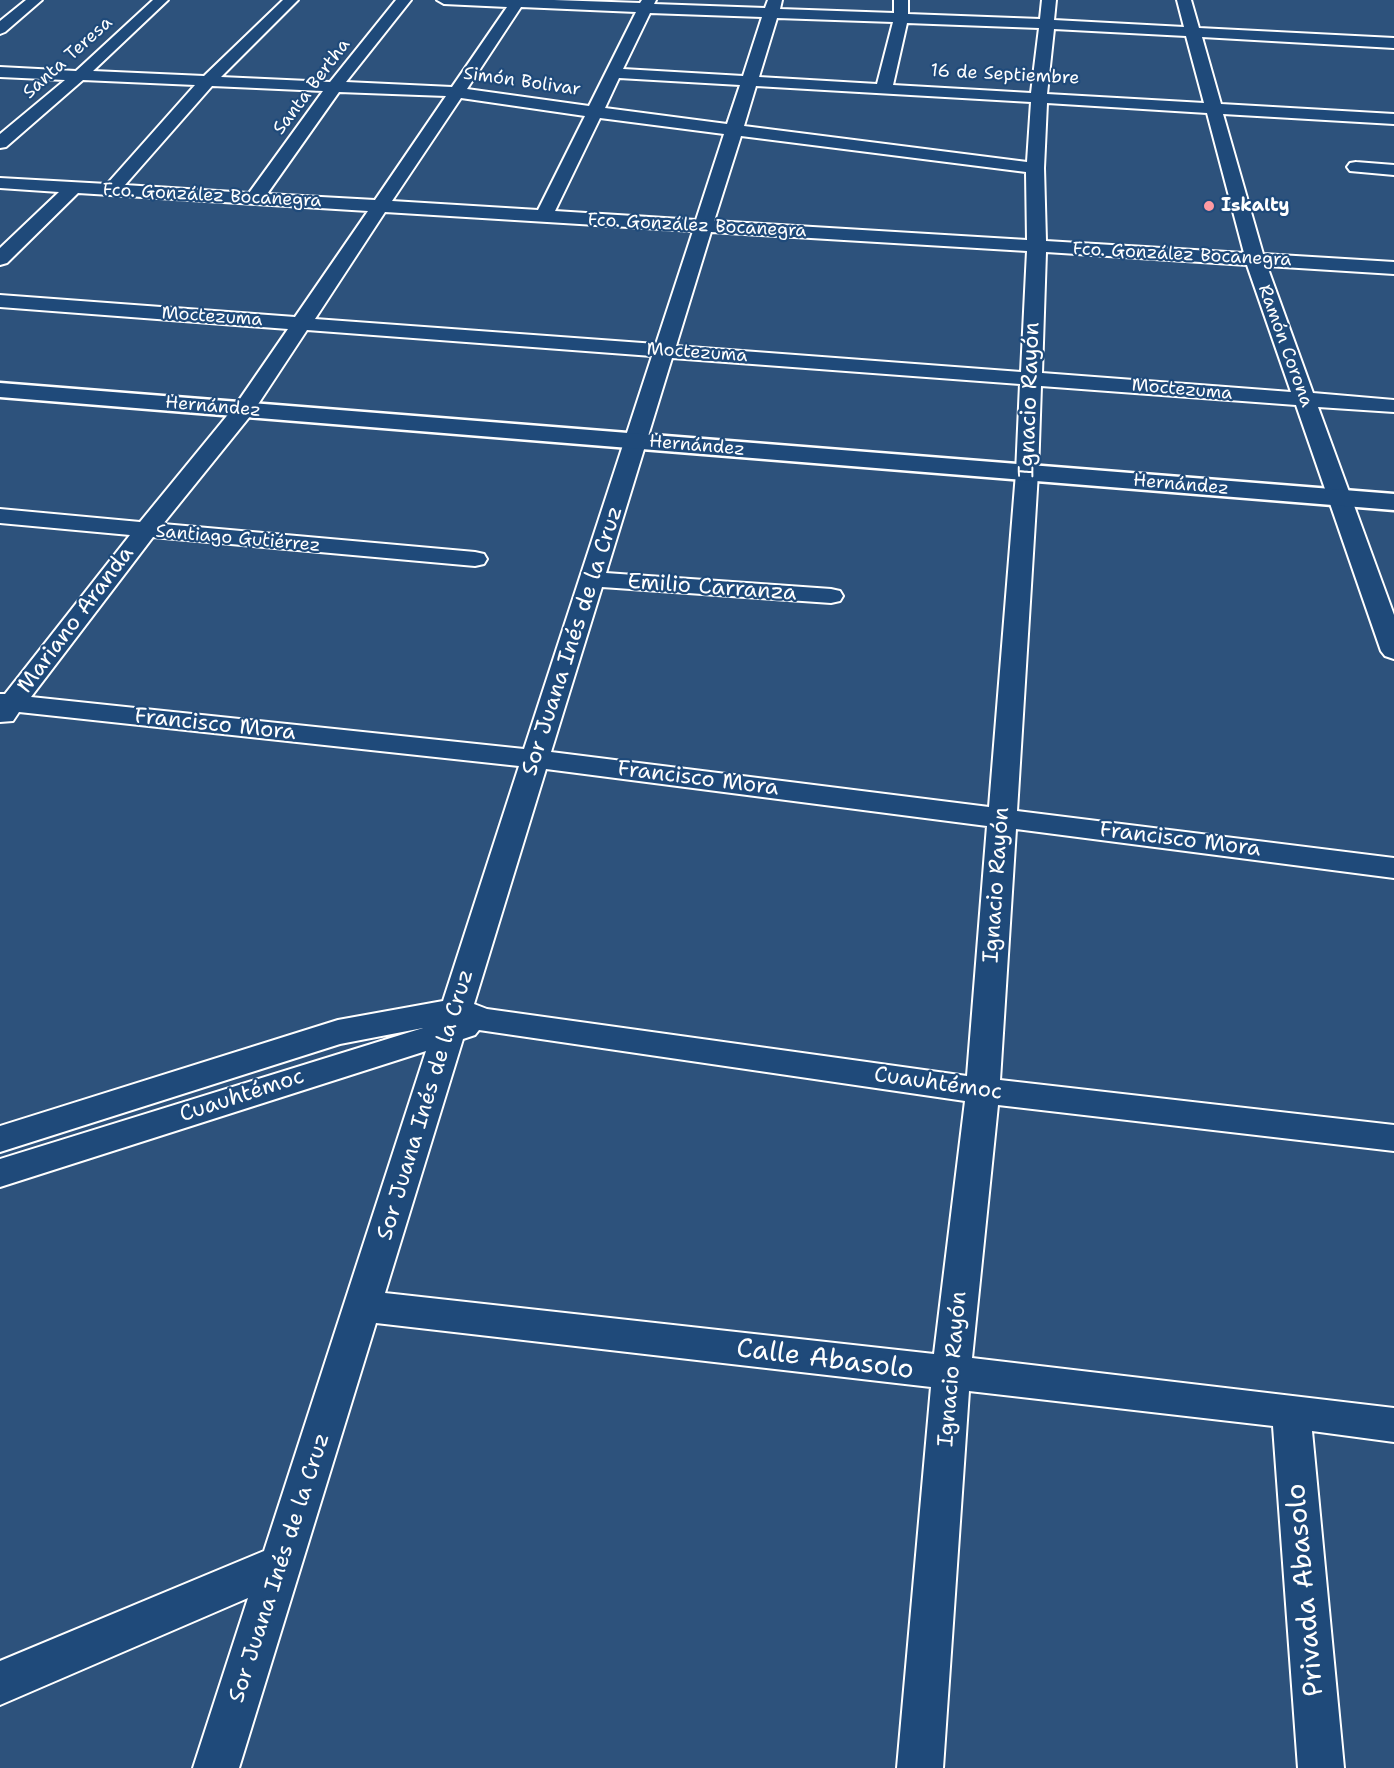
<!DOCTYPE html>
<html>
<head>
<meta charset="utf-8">
<style>
  body { margin:0 }
  canvas { display:block; background:#2d527c }
</style>
</head>
<body>
<canvas width="1394" height="1768"></canvas>
<script>
const context = document.querySelector('canvas').getContext('2d');
context.lineJoin = 'round';
function shape(rows) {
  const path = new Path2D();
  for (const r of rows) {
    path.moveTo(r[0], r[1]);
    for (let i = 2; i < r.length; i += 2) path.lineTo(r[i], r[i + 1]);
  }
  return path;
}
function trace(path, color, width, dash) {
  context.strokeStyle = color;
  context.lineWidth = width;
  context.lineCap = dash ? 'butt' : 'round';
  context.setLineDash(dash || []);
  context.stroke(path);
}
function fill(path, color) {
  context.fillStyle = color;
  context.fill(path, 'evenodd');
}
function label(font, color, halo, rows, align = 'center') {
  context.font = font + ' "Shantell Sans",sans-serif';
  context.lineWidth = 4.5;
  context.setLineDash([]);
  context.textBaseline = 'middle';
  context.strokeStyle = halo;
  context.fillStyle = color;
  for (const [text, x, y, turn = 0] of rows) {
    context.save();
    context.translate(x, y);
    context.rotate((+turn || 0) * Math.PI / 180);
    context.textAlign = isNaN(turn) ? turn : align;
    if (halo) context.strokeText(text, 0, 0);
    context.fillText(text, 0, 0);
    context.restore();
  }
}
const minor = shape([
  [26,0,42,0,5,32,0,34,0,21,26,0],
  [153,0,168,0,93,71,204,76,283,0,298,0,221,77,330,82,396,0,411,0,346,82,452,87,507,7,444,4,437,0,554,0,640,3,642,0,656,0,654,4,765,8,768,0,782,0,780,9,894,13,894,0,908,0,908,14,1040,19,1042,0,1056,0,1054,20,1184,27,1177,0,1191,0,1199,28,1394,38,1394,48,1202,37,1221,104,1394,114,1394,124,1223,114,1263,254,1394,262,1394,274,1267,266,1313,393,1394,400,1394,412,1318,407,1394,615,1394,659,1385,656,1381,651,1296,405,1041,386,1038,473,1017,811,1394,858,1394,878,1016,829,1000,1080,1394,1125,1394,1151,998,1105,972,1358,1394,1408,1394,1442,1312,1431,1344,1768,1298,1768,1273,1426,969,1391,943,1768,897,1768,931,1387,376,1323,239,1768,193,1768,248,1598,0,1705,0,1661,264,1551,426,1051,0,1187,0,1159,423,1028,340,1044,0,1152,0,1126,338,1020,443,1001,519,766,19,712,13,721,0,722,0,694,5,694,130,535,0,523,0,509,140,522,235,406,288,329,0,307,0,295,295,317,368,211,78,193,7,263,0,265,0,248,59,192,0,188,0,178,107,184,195,85,83,80,6,147,0,148,0,134,65,80,0,77,0,67,76,71,153,0],
  [521,7,636,12,589,106,467,89,521,7],
  [650,13,762,17,743,76,623,69,650,13],
  [777,18,893,22,877,84,759,77,777,18],
  [907,23,1039,28,1031,93,893,85,907,23],
  [1054,29,1186,36,1204,103,1047,94,1054,29],
  [619,78,740,85,727,124,605,108,619,78],
  [212,86,323,91,249,193,125,185,212,86],
  [756,86,1031,102,1027,162,744,126,756,86],
  [339,92,446,96,375,200,267,194,339,92],
  [461,98,585,116,538,210,392,201,461,98],
  [1047,103,1207,113,1244,253,1046,241,1044,168,1047,103],
  [600,118,724,134,696,220,555,211,600,118],
  [741,136,1026,172,1027,240,714,221,741,136],
  [385,212,693,231,656,344,315,319,385,212],
  [711,232,1027,251,1021,372,676,346,711,232],
  [1046,252,1247,265,1291,392,1042,373,1046,252],
  [307,330,652,356,524,749,31,697,153,537,475,566,484,564,487,559,484,554,475,552,163,524,251,415,307,330],
  [672,358,1020,384,1016,473,989,807,551,752,602,587,831,603,840,601,843,596,840,591,831,589,606,573,672,358],
  [546,769,987,826,967,1076,487,1009,474,1004,546,769],
  [479,1030,965,1101,934,1354,385,1293,463,1039,475,1035,479,1030],
  [1356,162,1394,165,1394,175,1350,171,1347,167,1350,163,1356,162]
]);
const tertiary = shape([
  [0,383,1394,494,1394,510,0,397,0,383]
]);
const markers = [
  [1209,206,6,"#ff9aa2"]
];
const farStreetnames = [
  ["Santa Teresa",68,58,-42],
  ["16 de Septiembre",1005,75,3],
  ["Simón Bolivar",522,82,8],
  ["Santa Bertha",312,87,-53],
  ["Fco. González Bocanegra",212,196,3],
  ["Fco. González Bocanegra",697,226,3],
  ["Fco. González Bocanegra",1182,255,3],
  ["Moctezuma",212,317,4],
  ["Ramón Corona",1285,346,70],
  ["Moctezuma",697,353,4],
  ["Moctezuma",1182,390,5],
  ["Hernández",213,407,5],
  ["Hernández",697,446,5],
  ["Hernández",1181,485,5],
  ["Santiago Gutiérrez",238,539,5]
];
const farPoinames = [
  ["Iskalty",1221,206]
];
const streetNames = [
  ["Ignacio Rayón",1030,400,-88],
  ["Emilio Carranza",712,588,4],
  ["Mariano Aranda",76,620,-53],
  ["Sor Juana Inés de la Cruz",573,641,-72],
  ["Francisco Mora",215,725,6],
  ["Francisco Mora",698,779,7],
  ["Francisco Mora",1180,840,7],
  ["Ignacio Rayón",997,885,-86],
  ["Cuauhtémoc",938,1084,8],
  ["Cuauhtémoc",242,1096,-18],
  ["Sor Juana Inés de la Cruz",426,1105,-73],
  ["Ignacio Rayón",953,1369,-85],
  ["Sor Juana Inés de la Cruz",280,1568,-72]
];
const nearStreetnames = [
  ["Calle Abasolo",825,1360,7],
  ["Privada Abasolo",1306,1590,-95]
];
trace(minor, '#fff', 4);
trace(tertiary, '#fff', 5);
fill(minor, '#1f4a7a');
fill(tertiary, '#1f4a7a');
for (const [x, y, r, color] of markers) {
  const dot = new Path2D();
  dot.arc(x, y, r, 0, 2 * Math.PI);
  context.fillStyle = color;
  context.fill(dot);
  trace(dot, '#1f4a7a', 2);
}
label('18px', '#fff', '#1f4a7a', farStreetnames);
label('bold 18px', '#fff', '#1f4a7a', farPoinames, 'left');
label('22px', '#fff', '#1f4a7a', streetNames);
label('27px', '#fff', '#1f4a7a', nearStreetnames);
</script>
</body>
</html>
